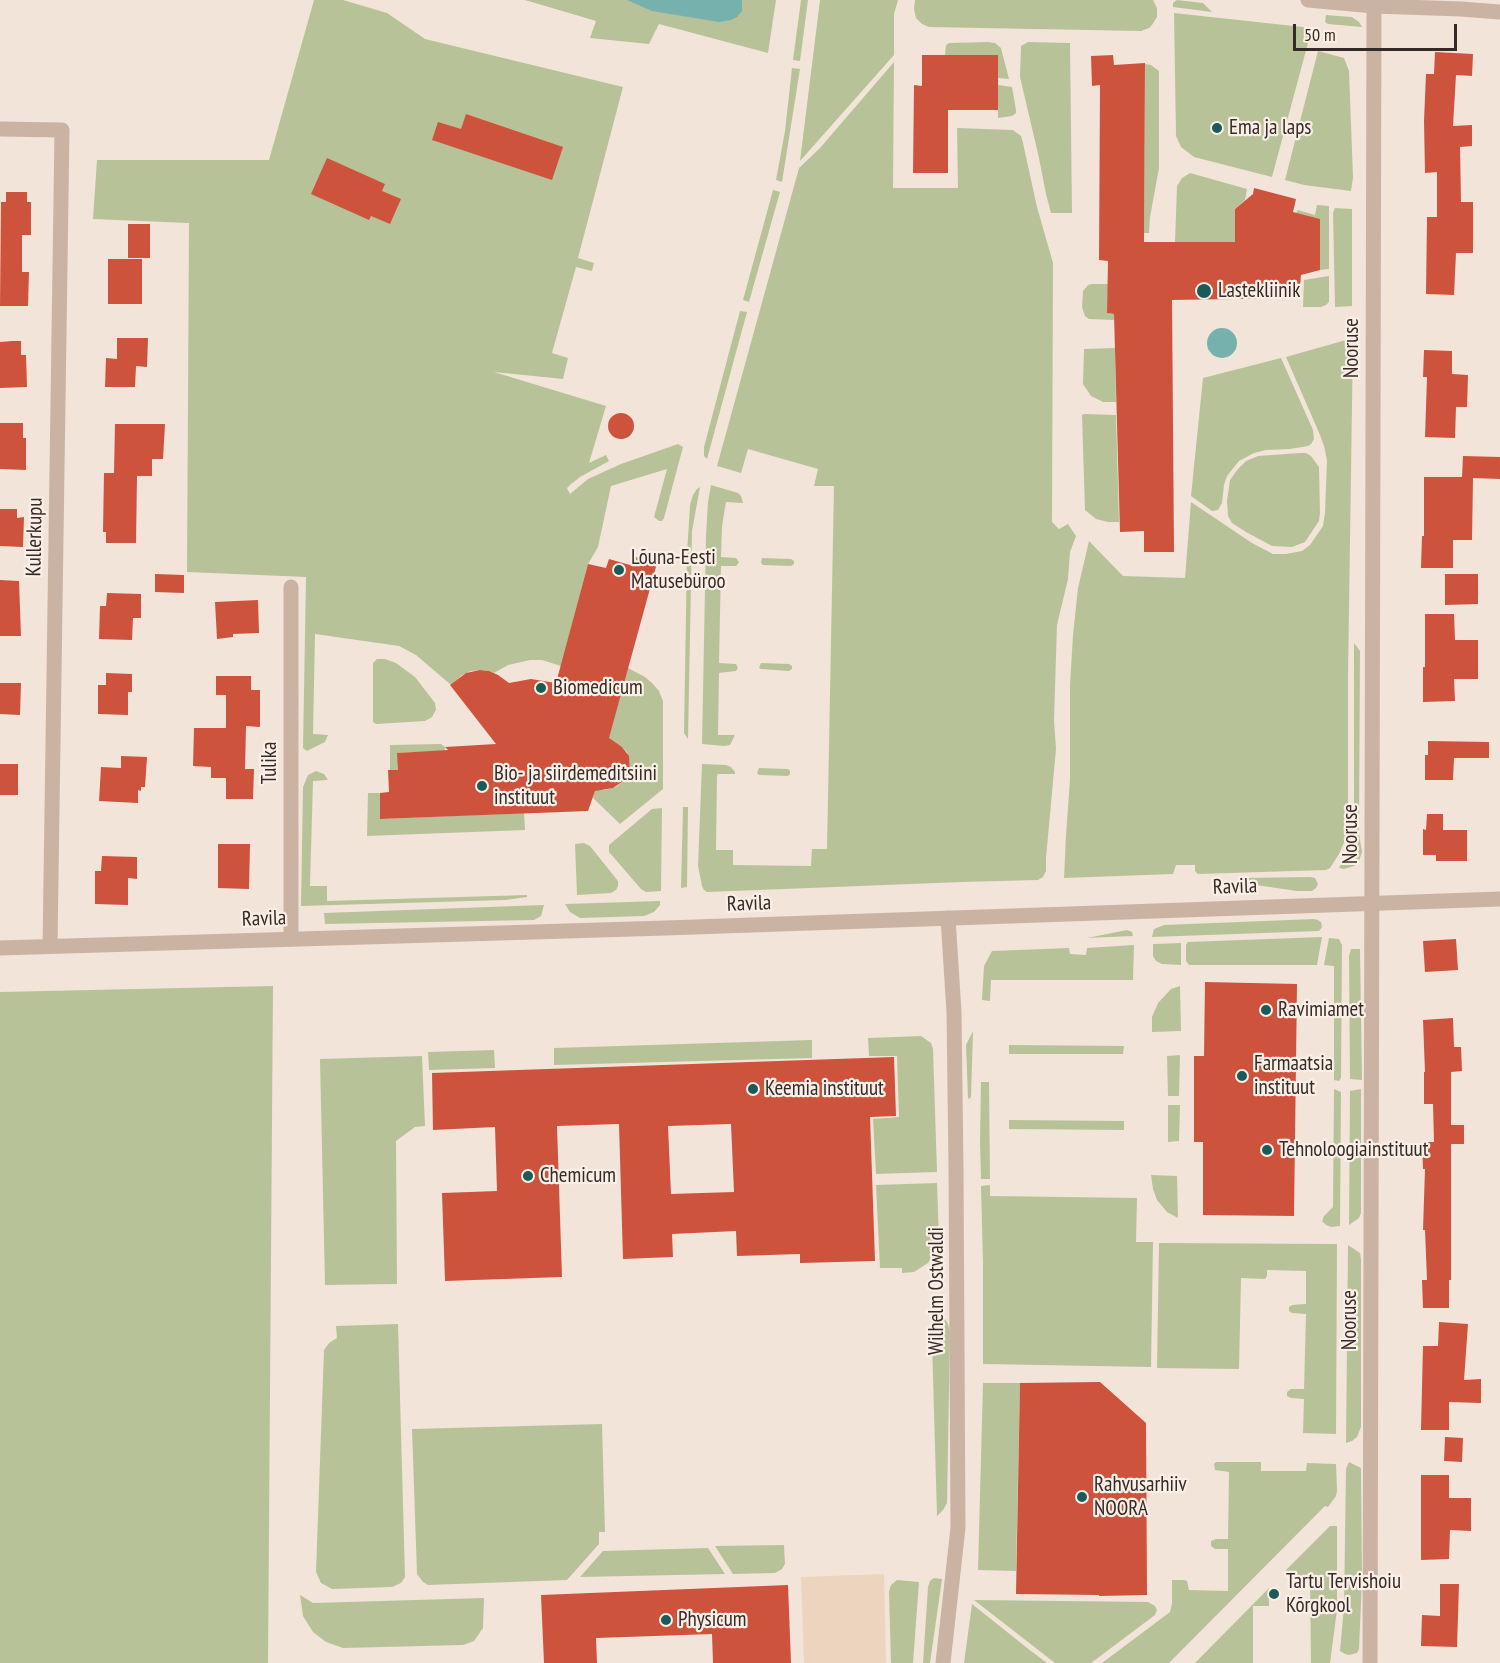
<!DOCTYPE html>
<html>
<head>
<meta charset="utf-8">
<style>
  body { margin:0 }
  #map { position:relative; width:1500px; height:1663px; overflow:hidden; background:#f3e4d9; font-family:"PT Sans Narrow",sans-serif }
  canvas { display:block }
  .scale { position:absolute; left:1293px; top:24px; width:164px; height:27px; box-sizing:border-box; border:3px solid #362a26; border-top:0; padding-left:8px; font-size:18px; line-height:21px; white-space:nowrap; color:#362a26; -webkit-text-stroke:4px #faefe6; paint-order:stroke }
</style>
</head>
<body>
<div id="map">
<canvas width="1500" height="1663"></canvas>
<div class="scale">50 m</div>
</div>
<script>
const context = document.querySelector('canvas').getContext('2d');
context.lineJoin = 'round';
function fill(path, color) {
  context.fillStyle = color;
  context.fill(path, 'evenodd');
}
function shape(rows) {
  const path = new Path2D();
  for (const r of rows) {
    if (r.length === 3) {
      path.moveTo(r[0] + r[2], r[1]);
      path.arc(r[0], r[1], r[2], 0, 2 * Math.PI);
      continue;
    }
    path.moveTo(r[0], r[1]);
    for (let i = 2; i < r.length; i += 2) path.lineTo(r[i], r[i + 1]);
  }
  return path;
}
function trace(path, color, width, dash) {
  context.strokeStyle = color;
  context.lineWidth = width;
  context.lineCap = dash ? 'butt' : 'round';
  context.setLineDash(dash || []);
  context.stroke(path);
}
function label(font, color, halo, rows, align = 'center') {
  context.font = font + ' "PT Sans Narrow",sans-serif';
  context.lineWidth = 4.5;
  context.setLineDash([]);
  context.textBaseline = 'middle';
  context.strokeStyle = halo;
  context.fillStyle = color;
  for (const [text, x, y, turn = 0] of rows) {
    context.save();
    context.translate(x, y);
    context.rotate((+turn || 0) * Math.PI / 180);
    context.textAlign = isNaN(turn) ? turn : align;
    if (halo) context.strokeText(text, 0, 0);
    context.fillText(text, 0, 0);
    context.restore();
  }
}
const green = shape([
  [314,0,343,0,387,13,425,39,623,87,578,258,594,263,592,271,576,267,552,353,568,358,563,379,494,372,606,406,589,463,606,455,609,461,580,477,570,485,567,488,570,494,588,479,621,464,678,444,683,447,664,518,662,521,659,521,654,517,667,469,611,486,598,547,588,564,561,666,542,660,530,660,508,665,494,673,485,670,471,671,462,675,451,685,416,655,399,646,315,634,313,734,328,735,325,742,307,751,303,748,306,577,187,572,189,223,93,219,97,160,269,160],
  [525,0,776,0,768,53,659,24,649,44,590,38,596,21],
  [801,0,808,0,800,61,793,60],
  [820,0,898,0,894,14,894,55,800,161],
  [915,0,1153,0,1157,8,1157,17,1152,25,1149,28,1141,31,929,27,922,24,916,18,914,9],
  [1177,0,1203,3,1212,12,1173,7,1173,3],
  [1174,13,1312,28,1272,177,1194,157,1181,147,1176,136],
  [1326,15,1352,17,1359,22,1362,27,1328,24,1325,22],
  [988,42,995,43,1001,48,1009,79,998,78,998,55,945,55,946,45,949,43],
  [1028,42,1070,43,1072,213,1051,213,1046,194,1039,158,1020,77,1021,46],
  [1318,51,1344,58,1349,71,1352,150,1353,178,1351,191,1304,185,1285,180],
  [894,62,893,188,958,188,957,128,1013,130,1021,136,1023,143,1037,207,1053,263,1052,522,1059,529,1068,524,1076,536,1070,552,1068,579,1057,625,1054,720,1056,749,1046,858,1046,871,1043,877,1038,880,962,882,707,892,704,890,702,886,698,866,702,764,726,765,731,767,735,772,735,774,718,774,717,776,716,850,733,850,733,865,811,866,812,849,827,849,834,486,814,486,818,469,748,449,741,473,717,466,799,168,820,148],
  [1145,64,1151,65,1159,71,1159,168,1150,217,1149,233,1144,233],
  [792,68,800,69,782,182,776,180,785,131],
  [998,85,1012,87,1016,110,1016,113,1012,116,998,118],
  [1190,173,1247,189,1245,200,1235,209,1235,242,1175,242,1177,186,1182,178],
  [773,190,780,192,749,302,743,300],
  [1317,205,1329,206,1329,269,1320,270,1320,220,1296,213,1298,210,1315,215],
  [1335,208,1352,209,1352,306,1335,307,1333,213],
  [1329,276,1329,302,1326,305,1321,307,1303,307,1304,280],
  [1092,284,1108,284,1107,313,1114,314,1114,320,1089,319,1085,316,1082,307,1083,291,1088,285],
  [740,311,747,312,707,459,704,456,704,447],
  [1353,338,1348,676,1348,826,1346,838,1339,854,1330,868,1326,870,1198,874,1195,871,1195,865,1176,865,1173,874,1064,878,1066,835,1070,780,1070,685,1073,635,1078,588,1089,541,1123,576,1185,578,1191,502,1252,543,1273,554,1286,554,1302,551,1310,545,1323,526,1325,513,1327,460,1324,446,1320,435,1286,357],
  [1115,348,1116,402,1103,402,1091,396,1083,384,1084,349],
  [1281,358,1313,430,1314,439,1311,444,1308,446,1290,449,1266,450,1254,453,1239,461,1227,476,1224,485,1222,503,1218,510,1212,511,1191,496,1203,378],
  [1084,414,1116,415,1119,522,1108,522,1096,519,1085,510,1082,415],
  [1300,453,1306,453,1311,456,1319,467,1320,513,1319,521,1305,542,1292,547,1272,546,1246,532,1232,523,1228,516,1227,501,1230,480,1237,470,1246,461,1258,456],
  [711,485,738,493,741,496,743,503,726,502,722,526,721,557,736,558,739,562,736,566,721,566,719,663,736,664,738,668,736,671,719,673,718,735,735,735,730,745,724,746,702,744,706,536,708,502],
  [700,487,692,531,688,739,684,733,687,554,690,505,693,495,697,489],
  [762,558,791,559,794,561,794,564,791,566,763,565,761,563],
  [1354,643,1360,651,1359,834,1362,852,1359,861,1354,866,1344,869,1339,868,1354,840],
  [377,659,385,659,396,663,415,677,435,703,436,710,432,717,425,721,376,724,373,722,373,663],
  [761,663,789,664,792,666,792,669,789,671,761,669,759,668],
  [628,668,645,677,652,683,659,691,663,701,663,789,620,824,593,798,595,788,605,790,616,787,625,780,630,770,630,763,627,752,622,747,608,740],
  [441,744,445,747,445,751,398,753,398,770,390,770,390,745],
  [759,768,788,769,790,771,790,774,788,776,759,775,757,773],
  [316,771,324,774,328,780,313,781,310,886,327,886,327,901,527,895,527,897,505,900,301,906,303,787,308,775],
  [368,793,380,793,381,819,524,813,525,830,367,836],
  [683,807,688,807,687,887,681,888],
  [662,808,661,891,646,892,641,889,609,852,609,845,652,809],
  [584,843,590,846,618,881,618,886,616,890,611,893,577,895,575,844],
  [1310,877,1315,878,1318,884,1316,888,1312,891,1297,891,1235,882,1244,878],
  [660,901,660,905,654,912,644,916,580,918,570,912,565,904],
  [544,905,541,916,534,920,325,924,324,913],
  [1314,919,1318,920,1321,922,1322,927,1319,931,1152,937,1154,929,1164,925],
  [1127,930,1132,932,1133,936,1087,938],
  [1322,937,1317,965,1189,965,1186,961,1186,945,1188,942],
  [1329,938,1339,939,1342,945,1341,1078,1339,1081,1334,1080,1334,966,1324,965],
  [1181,943,1181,965,1162,964,1156,961,1153,956,1153,944],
  [1134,945,1133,980,991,980,990,1001,982,1000,984,966,992,951,1069,948,1070,954,1086,955,1087,948],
  [1351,949,1360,949,1362,1080,1350,1079,1349,956],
  [273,986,268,1663,0,1663,0,992],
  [1180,986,1181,1031,1152,1032,1152,1017,1158,1003,1171,989],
  [973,1031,971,1097,969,1099,968,1098,966,1045],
  [921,1036,931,1043,933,1049,937,1172,876,1174,873,1119,899,1117,897,1056,869,1056,868,1038],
  [812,1040,812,1058,554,1065,554,1048],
  [1009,1045,1124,1046,1123,1054,1009,1054],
  [494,1050,495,1068,429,1070,428,1052],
  [1180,1055,1179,1096,1168,1096,1167,1056],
  [422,1056,425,1126,415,1127,396,1141,397,1284,325,1285,320,1059],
  [981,1082,989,1082,990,1179,981,1179,980,1142],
  [1334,1089,1341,1092,1340,1226,1331,1227,1326,1225,1322,1221,1324,1216,1333,1207],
  [1361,1089,1361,1213,1359,1218,1349,1225,1350,1091],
  [1168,1105,1180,1105,1179,1141,1168,1142],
  [1009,1120,1124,1121,1124,1130,1009,1129],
  [1151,1175,1177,1176,1178,1218,1167,1212,1157,1200,1153,1189],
  [937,1183,939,1239,936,1251,933,1256,928,1263,914,1272,902,1273,902,1268,880,1268,876,1185],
  [990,1185,990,1196,1137,1198,1136,1242,1153,1242,1151,1367,983,1364,983,1263,981,1186],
  [1159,1243,1337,1244,1336,1434,1303,1433,1304,1399,1291,1398,1287,1396,1287,1392,1291,1389,1304,1389,1306,1314,1292,1313,1289,1311,1289,1307,1292,1305,1306,1304,1306,1271,1267,1270,1267,1276,1265,1279,1241,1278,1239,1369,1157,1368],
  [1348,1245,1360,1253,1361,1259,1361,1427,1357,1437,1352,1441,1346,1443],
  [931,1307,938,1311,944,1317,948,1324,950,1332,947,1503,943,1510,937,1516],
  [398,1324,405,1577,401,1583,392,1587,332,1589,321,1583,316,1572,324,1350,329,1343,337,1338,336,1326],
  [983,1383,1020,1383,1016,1571,978,1570],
  [602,1424,605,1532,599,1532,599,1544,567,1580,428,1585,423,1582,417,1574,412,1429],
  [1216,1462,1261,1462,1261,1471,1306,1471,1307,1463,1336,1464,1337,1491,1336,1496,1328,1507,1325,1506,1169,1663,1102,1663,1170,1612,1172,1604,1172,1580,1184,1580,1187,1581,1189,1590,1228,1591,1228,1549,1215,1549,1211,1546,1211,1541,1216,1539,1228,1539,1229,1472,1215,1470,1214,1464],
  [1349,1462,1361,1468,1362,1580,1359,1649,1357,1653,1349,1655,1345,1654,1340,1651,1344,1607,1346,1469],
  [1330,1526,1337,1526,1337,1610,1330,1663,1311,1663,1310,1579,1292,1579,1285,1571],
  [784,1545,785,1564,782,1569,775,1573,733,1574,715,1546],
  [708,1548,725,1574,580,1577,603,1551],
  [934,1578,942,1579,930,1663,923,1663,928,1587,930,1581],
  [897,1580,919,1582,913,1663,891,1663,889,1592,891,1585],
  [1269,1588,1269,1606,1253,1606,1253,1663,1195,1663],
  [300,1595,313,1603,484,1598,483,1628,474,1641,463,1645,343,1648,326,1642,313,1632,303,1616],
  [974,1600,1148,1602,1155,1606,1157,1610,1155,1615,1091,1663,1055,1663],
  [972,1604,1031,1651,1047,1663,964,1663]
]);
const plaza = shape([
  [884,1574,886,1663,804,1663,801,1577]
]);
const water = shape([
  [627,0,742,0,742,11,737,17,731,20,719,22,652,11],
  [1222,343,15]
]);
const building = shape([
  [1435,52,1473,54,1472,76,1456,75,1453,126,1472,125,1472,146,1460,147,1461,202,1473,202,1473,253,1456,253,1454,295,1426,294,1427,217,1437,217,1437,172,1425,173,1424,121,1426,74,1434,74],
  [922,55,998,55,998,110,948,110,948,173,913,173,914,85,922,86],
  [1113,55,1114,65,1145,63,1144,242,1235,242,1235,209,1253,194,1254,188,1296,199,1293,212,1320,219,1320,270,1301,275,1299,298,1172,300,1174,552,1144,552,1144,531,1120,532,1114,314,1107,313,1108,261,1099,260,1100,85,1092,86,1091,56],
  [466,114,563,147,552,180,432,140,438,122,461,129],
  [327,158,385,184,382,191,401,199,390,224,371,216,369,220,311,194],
  [6,192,27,192,27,202,31,202,31,235,22,235,22,272,29,272,28,306,0,306,1,202,6,202],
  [128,224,150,224,150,258,128,258],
  [108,259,142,259,142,304,108,304],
  [117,338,148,338,147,367,136,366,135,387,105,387,106,358,117,359],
  [12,341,21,341,21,355,26,355,27,387,0,388,0,342],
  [1424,350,1452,351,1452,374,1468,375,1467,407,1456,407,1455,438,1425,437,1427,377,1423,377],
  [621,426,13],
  [0,423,23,423,23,438,26,438,26,470,0,469],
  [115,424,165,424,163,459,152,459,152,476,137,476,136,543,106,543,106,532,103,532,104,473,114,473],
  [1463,456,1500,457,1500,479,1473,478,1472,540,1453,540,1453,568,1421,568,1422,536,1424,536,1424,477,1462,477],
  [0,509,17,509,17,518,24,517,23,547,0,546],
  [633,556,657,563,609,738,622,747,629,756,630,768,625,780,613,788,595,791,588,811,380,819,380,793,389,792,388,770,398,770,397,753,448,750,445,747,496,744,450,685,466,673,480,670,489,671,498,675,509,683,531,679,556,683,588,564,606,568,609,559,630,565],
  [155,574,184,575,184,593,155,592],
  [1445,574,1478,574,1478,604,1445,605],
  [0,580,19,581,21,636,0,636],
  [107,593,141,594,141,618,133,618,132,640,99,639,100,606,106,606],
  [258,600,259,633,233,634,233,637,217,639,215,602],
  [1425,614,1454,614,1455,640,1478,640,1478,679,1454,679,1455,701,1423,702,1423,667,1425,667],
  [106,673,132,674,132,692,128,692,128,715,98,714,98,685,106,685],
  [216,676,251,676,251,690,260,690,260,727,246,726,245,769,254,769,253,799,226,799,226,778,211,778,211,767,193,766,194,728,226,728,226,695,216,695],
  [0,683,21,683,20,715,0,714],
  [1428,741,1489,742,1489,758,1454,758,1453,780,1425,780,1425,755,1428,755],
  [121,756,147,757,145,787,141,787,141,791,138,790,138,803,99,801,101,767,121,768],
  [0,764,18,764,18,795,0,795],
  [1427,814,1443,814,1443,830,1467,830,1467,861,1436,861,1436,855,1423,855,1423,829,1426,830],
  [218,844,250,844,249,889,218,888],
  [102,856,137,857,137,879,128,878,128,905,95,904,95,871,101,871],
  [1456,939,1458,970,1425,972,1423,941],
  [1205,982,1297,984,1294,1216,1203,1215,1203,1142,1194,1142,1194,1056,1204,1056],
  [1453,1018,1454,1047,1461,1047,1462,1071,1451,1072,1451,1125,1464,1125,1464,1144,1451,1144,1451,1280,1449,1280,1449,1308,1423,1308,1422,1280,1427,1280,1425,1230,1423,1230,1425,1169,1423,1169,1422,1142,1434,1142,1433,1104,1424,1104,1424,1072,1425,1072,1423,1020],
  [894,1057,896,1116,870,1117,875,1261,800,1263,800,1254,737,1256,736,1231,672,1234,673,1257,623,1259,619,1124,557,1126,562,1277,445,1281,442,1193,497,1191,495,1127,433,1130,432,1073],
  [731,1124,734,1192,671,1194,668,1126],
  [1439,1322,1468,1324,1464,1380,1481,1379,1481,1403,1449,1402,1449,1430,1421,1430,1423,1346,1438,1346],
  [1100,1382,1146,1423,1147,1595,1099,1596,1099,1595,1016,1594,1020,1383],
  [1445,1437,1463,1438,1462,1462,1444,1461],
  [1421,1475,1449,1475,1449,1498,1471,1498,1471,1531,1450,1530,1449,1559,1421,1560],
  [1440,1584,1459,1584,1457,1647,1421,1646,1422,1615,1440,1616],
  [788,1585,791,1663,713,1663,712,1634,596,1638,597,1663,544,1663,541,1595]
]);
const minor = shape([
  [0,129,62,130,50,946],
  [291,587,291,939],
  [943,1663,958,1528,956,1167,954,1012,948,918],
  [1370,1663,1374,6]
]);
const tertiary = shape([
  [1308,0,1374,6,1461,9,1500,12],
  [0,948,666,928,1500,899]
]);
const markers = [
  [1217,128,6,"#1a5a58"],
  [1204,291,8,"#1a5a58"],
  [619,570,6,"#1a5a58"],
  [541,688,6,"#1a5a58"],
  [482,786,6,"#1a5a58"],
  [1266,1010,6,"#1a5a58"],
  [1242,1076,6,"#1a5a58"],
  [753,1089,6,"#1a5a58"],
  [1267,1150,6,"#1a5a58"],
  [528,1176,6,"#1a5a58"],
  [1082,1497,6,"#1a5a58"],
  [1274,1594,6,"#1a5a58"],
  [666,1620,6,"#1a5a58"]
];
const poiNames = [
  ["Ema ja laps",1229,128],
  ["Lastekliinik",1218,291],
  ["Lõuna-Eesti",631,558],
  ["Matusebüroo",631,582],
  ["Biomedicum",553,688],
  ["Bio- ja siirdemeditsiini",494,774],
  ["instituut",494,798],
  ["Ravimiamet",1278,1010],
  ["Farmaatsia",1254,1064],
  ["instituut",1254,1088],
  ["Keemia instituut",765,1089],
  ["Tehnoloogiainstituut",1279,1150],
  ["Chemicum",540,1176],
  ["Rahvusarhiiv",1094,1485],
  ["NOORA",1094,1509],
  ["Tartu Tervishoiu",1286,1582],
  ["Kõrgkool",1286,1606],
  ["Physicum",678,1620]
];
const streetNames = [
  ["Nooruse",1352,348,-90],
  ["Kullerkupu",35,537,-89],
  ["Tulika",270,763,-90],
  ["Nooruse",1351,834,-90],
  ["Ravila",1235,887,-2],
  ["Ravila",749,904,-2],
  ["Ravila",264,919,-2],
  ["Wilhelm Ostwaldi",937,1291,-90],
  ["Nooruse",1350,1320,-90]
];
fill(green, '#b8c298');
fill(plaza, '#ecd4bf');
fill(water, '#76b1ae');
fill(building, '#cd533d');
trace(minor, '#cbb3a4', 15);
trace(tertiary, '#cbb3a4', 15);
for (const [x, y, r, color] of markers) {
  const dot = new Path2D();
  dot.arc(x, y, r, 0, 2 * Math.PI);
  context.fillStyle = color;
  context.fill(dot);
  trace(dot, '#faefe6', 2);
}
label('21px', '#362a26', '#faefe6', poiNames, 'left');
label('21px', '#362a26', '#faefe6', streetNames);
</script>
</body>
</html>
